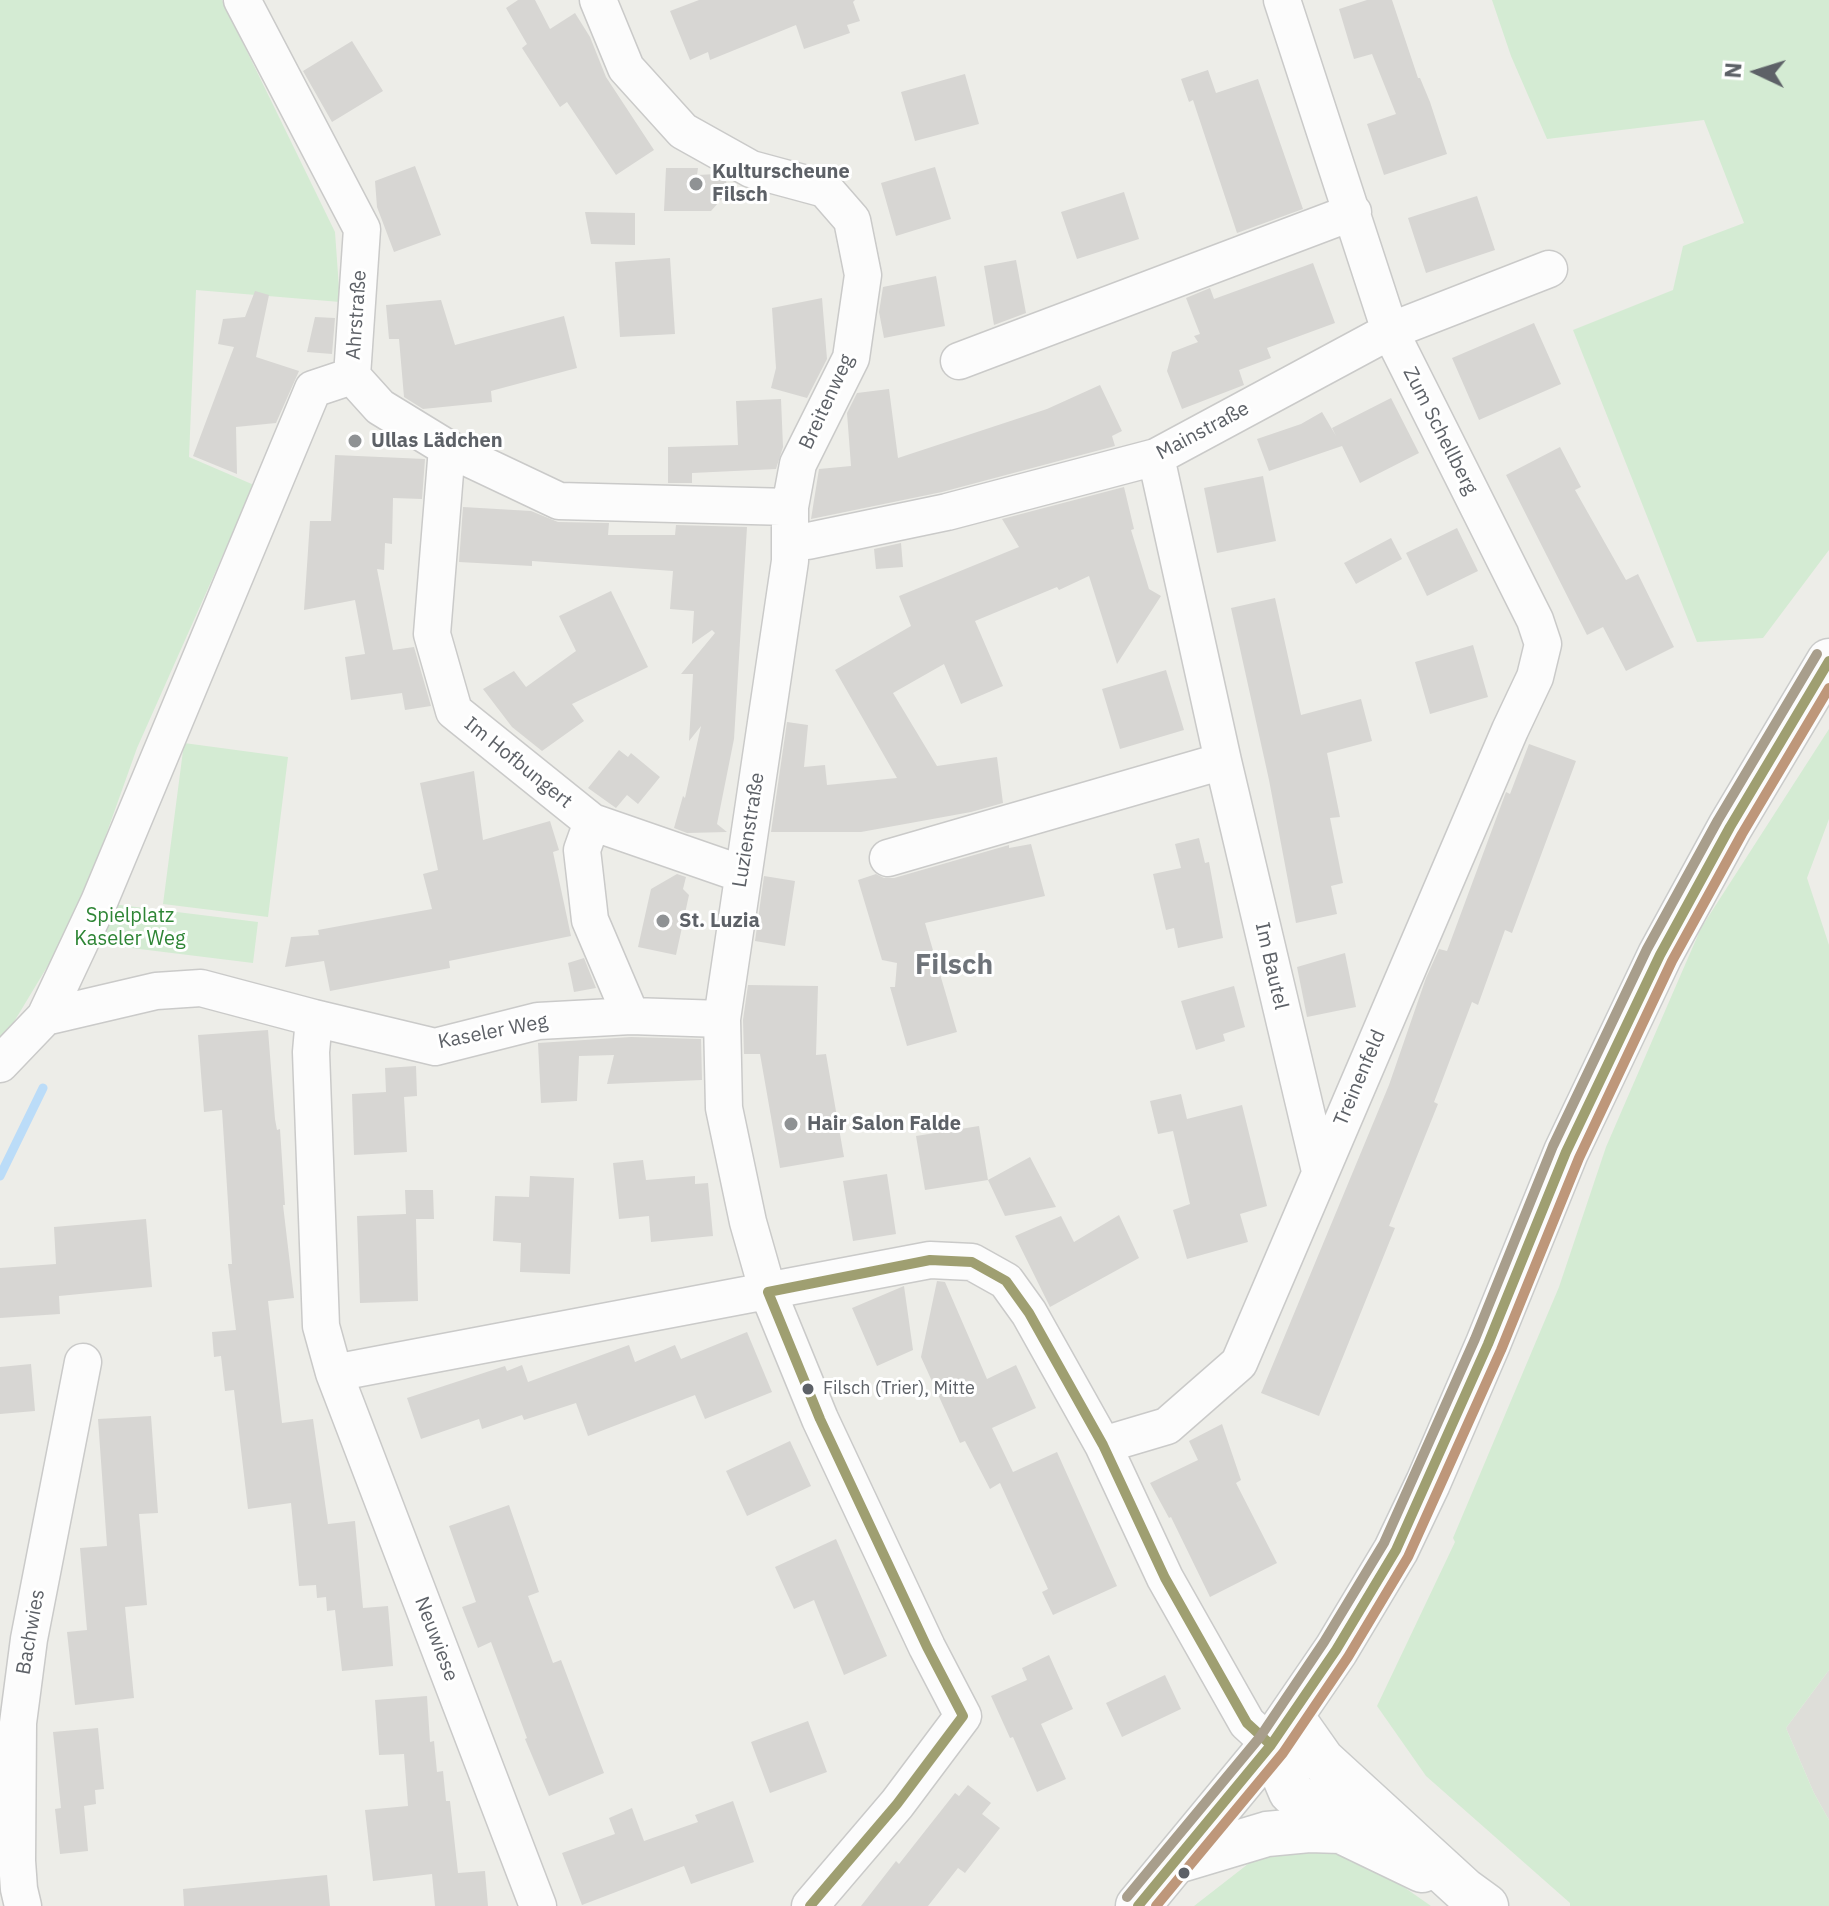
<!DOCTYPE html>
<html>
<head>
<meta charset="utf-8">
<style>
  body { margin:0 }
  #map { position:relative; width:1829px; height:1906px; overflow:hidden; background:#edede8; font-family:"IBM Plex Sans",sans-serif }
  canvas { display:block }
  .north { position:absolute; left:1717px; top:32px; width:80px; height:80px; -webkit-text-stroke:6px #fff; paint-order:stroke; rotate:274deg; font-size:22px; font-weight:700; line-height:32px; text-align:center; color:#5d6167 }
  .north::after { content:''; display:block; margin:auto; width:28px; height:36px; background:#5d6167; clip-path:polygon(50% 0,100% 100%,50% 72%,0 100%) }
</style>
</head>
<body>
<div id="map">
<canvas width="1829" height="1906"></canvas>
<div class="north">N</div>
</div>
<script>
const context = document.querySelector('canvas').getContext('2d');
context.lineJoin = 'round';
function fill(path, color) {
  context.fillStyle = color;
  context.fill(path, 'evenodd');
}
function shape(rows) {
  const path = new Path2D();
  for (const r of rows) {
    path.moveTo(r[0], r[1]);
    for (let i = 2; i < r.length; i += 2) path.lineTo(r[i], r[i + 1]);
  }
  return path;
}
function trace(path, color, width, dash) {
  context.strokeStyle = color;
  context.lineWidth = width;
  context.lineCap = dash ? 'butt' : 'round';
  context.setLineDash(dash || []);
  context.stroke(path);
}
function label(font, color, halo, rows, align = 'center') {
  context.font = font + ' "IBM Plex Sans",sans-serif';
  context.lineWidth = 6;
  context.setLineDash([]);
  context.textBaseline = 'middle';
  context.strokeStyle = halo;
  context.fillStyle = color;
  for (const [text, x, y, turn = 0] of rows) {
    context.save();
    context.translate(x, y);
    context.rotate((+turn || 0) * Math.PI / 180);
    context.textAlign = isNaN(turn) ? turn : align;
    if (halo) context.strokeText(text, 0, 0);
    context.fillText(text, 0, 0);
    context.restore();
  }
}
const industrial = shape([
  [1829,1670,1829,1820,1814,1793,1786,1728]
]);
const green = shape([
  [0,0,222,0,335,232,340,302,196,290,189,457,254,485,137,748,76,919,0,1045],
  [1492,0,1829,0,1829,550,1763,638,1697,642,1573,330,1673,290,1683,246,1744,223,1704,120,1547,139,1511,56],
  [1829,729,1829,819,1807,878,1829,945,1829,1670,1786,1728,1814,1793,1829,1820,1829,1906,1570,1906,1570,1903,1426,1776,1377,1706,1455,1542,1453,1538,1559,1287,1606,1147,1701,928],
  [184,743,288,757,268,917,163,904],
  [112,904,258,922,253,963,99,944],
  [1275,1843,1361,1857,1431,1906,1194,1906]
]);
const stream = shape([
  [0,1176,43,1088]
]);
const building = shape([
  [518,0,535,0,550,29,575,13,590,37,606,77,654,150,616,175,567,102,560,107,522,48,527,44,506,8],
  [699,0,855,0,853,2,860,21,847,25,850,33,804,49,796,25,710,60,708,52,690,60,670,11],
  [1367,0,1392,0,1418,78,1420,78,1430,102,1447,154,1384,175,1367,124,1396,114,1372,54,1354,59,1339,9],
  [352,41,383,91,332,122,303,71],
  [1208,70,1216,93,1258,79,1303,209,1237,233,1193,100,1189,102,1181,79],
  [965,74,979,124,915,141,901,92],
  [415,166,441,235,394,252,377,207,375,181],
  [935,167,951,219,896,236,881,183],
  [666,168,698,168,697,175,717,174,726,179,727,193,711,211,664,211],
  [1124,192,1139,239,1077,259,1061,212],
  [1477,196,1495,250,1426,273,1408,218],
  [585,212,635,213,635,245,591,244],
  [670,258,675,334,620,337,615,262],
  [1016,260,1026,313,994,325,984,266],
  [1313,263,1335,323,1267,348,1271,358,1239,370,1244,385,1182,409,1167,371,1172,352,1198,342,1194,336,1200,334,1186,298,1210,288,1214,299],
  [936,276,945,326,884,338,879,312,883,287],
  [255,291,269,295,256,357,299,371,276,423,236,427,237,474,193,456,234,347,218,344,223,319,245,317],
  [822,298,827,359,807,398,771,388,776,368,772,308],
  [441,300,455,345,564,316,577,368,491,391,492,402,423,409,404,397,399,339,389,339,386,305],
  [315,317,335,318,332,354,307,352],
  [1534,323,1561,384,1479,420,1452,358],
  [1100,385,1122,431,1112,436,1115,446,942,492,811,519,819,469,851,466,847,413,857,393,889,389,898,458,1047,409],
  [1391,398,1419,453,1360,483,1342,446,1269,471,1257,439,1301,424,1322,412,1336,436,1332,428],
  [781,399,783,447,776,469,692,473,692,483,668,483,668,447,738,445,736,401],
  [1560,447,1581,487,1575,490,1626,580,1638,574,1674,647,1626,671,1603,627,1587,635,1506,475],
  [335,455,425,459,422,499,393,498,392,544,385,543,384,570,377,569,393,650,414,647,431,706,405,710,402,693,351,700,345,657,365,654,355,600,304,610,310,521,331,521],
  [1263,476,1276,541,1217,553,1204,488],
  [1124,487,1134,529,1131,530,1149,589,1161,596,1117,664,1089,576,1059,590,1057,587,975,621,1003,686,961,704,944,664,893,693,937,766,997,757,1003,803,971,812,861,832,771,832,787,722,808,725,804,767,825,765,827,785,897,778,835,670,911,626,899,596,1019,547,1002,519],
  [463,507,531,511,558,522,609,523,608,535,675,535,676,525,747,527,734,739,717,824,727,832,687,833,674,828,683,796,685,798,701,726,689,741,693,674,681,674,715,633,712,630,692,644,694,611,670,609,673,571,532,561,532,566,459,562],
  [1457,528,1478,571,1427,596,1406,553],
  [1391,538,1402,559,1356,584,1344,563],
  [901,543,903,567,876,569,874,549],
  [611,591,648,667,572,704,584,721,542,751,512,727,483,689,514,671,526,687,576,651,559,616],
  [1275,598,1301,715,1361,699,1372,741,1327,753,1340,817,1330,818,1343,883,1331,886,1337,914,1296,923,1269,780,1231,608],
  [1473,645,1488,697,1430,714,1415,662],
  [1166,670,1184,730,1120,749,1102,689],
  [1529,744,1576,761,1512,933,1505,930,1478,1005,1472,1002,1434,1102,1438,1104,1389,1226,1395,1228,1319,1416,1261,1393,1389,1085,1426,978,1439,949,1447,951,1506,792,1510,794],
  [619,750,628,757,631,753,660,777,638,804,627,795,616,808,588,788],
  [474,771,483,840,550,821,559,850,553,852,571,936,449,961,450,968,330,991,324,961,285,967,291,937,319,935,318,930,432,909,423,874,438,870,420,783],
  [1199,838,1205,863,1209,862,1223,938,1178,948,1174,928,1166,930,1153,874,1181,868,1175,844],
  [1031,844,1045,896,925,923,957,1032,907,1046,890,987,895,987,897,963,882,960,858,880,876,874,884,878,894,878,1009,845,1009,848],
  [677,874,686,877,683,889,689,895,676,955,638,947,651,889],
  [764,876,795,881,785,946,755,941],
  [1345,953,1356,1007,1307,1017,1297,967],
  [584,958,596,988,574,992,568,963],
  [748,985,818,986,816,1055,826,1054,844,1157,780,1168,760,1054,744,1054,743,1020],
  [1234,986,1245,1027,1223,1034,1225,1041,1196,1050,1181,1001],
  [268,1030,275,1119,277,1130,280,1129,285,1205,283,1205,294,1298,268,1301,282,1423,313,1419,328,1524,355,1521,363,1608,388,1606,393,1666,342,1671,335,1610,327,1611,326,1597,317,1598,316,1585,299,1586,291,1503,248,1509,234,1390,225,1391,221,1356,214,1357,212,1332,236,1330,228,1264,232,1264,222,1110,204,1112,198,1035],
  [631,1037,701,1039,702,1080,607,1084,614,1055,579,1056,577,1101,541,1103,538,1043],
  [416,1066,417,1096,404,1097,407,1152,354,1155,352,1094,386,1092,385,1068],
  [1181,1094,1187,1119,1242,1105,1267,1206,1240,1214,1248,1242,1187,1259,1173,1210,1190,1204,1173,1131,1158,1134,1150,1101],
  [979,1126,988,1180,925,1190,916,1136],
  [1030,1157,1056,1207,1005,1216,988,1180],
  [643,1160,646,1180,695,1176,695,1184,708,1183,713,1236,651,1242,649,1216,619,1219,613,1163],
  [887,1174,896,1234,853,1241,843,1181],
  [530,1176,574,1178,570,1274,520,1272,521,1243,493,1241,495,1196,529,1197],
  [405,1190,433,1190,434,1219,416,1219,418,1301,360,1303,357,1216,406,1214],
  [1119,1215,1139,1258,1050,1307,1015,1236,1061,1216,1074,1242],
  [146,1219,152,1287,59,1296,60,1314,0,1318,0,1268,56,1264,54,1227],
  [937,1281,945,1282,987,1379,1016,1365,1036,1408,992,1428,1013,1472,1057,1452,1117,1586,1053,1615,1042,1592,1048,1589,1000,1483,990,1489,965,1441,960,1443,921,1357],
  [904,1286,913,1350,877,1366,852,1308],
  [747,1332,772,1392,705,1419,695,1395,588,1436,576,1403,524,1420,522,1415,482,1429,479,1419,421,1439,407,1398,505,1366,507,1371,522,1365,528,1382,629,1345,635,1362,675,1345,681,1359],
  [31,1364,35,1411,0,1414,0,1367],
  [151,1416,158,1513,139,1514,147,1605,125,1607,134,1698,75,1705,67,1632,87,1630,80,1548,107,1546,98,1419],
  [1222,1424,1241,1480,1236,1483,1277,1563,1210,1597,1171,1517,1169,1518,1150,1483,1198,1460,1189,1441],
  [790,1441,811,1486,747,1516,726,1471],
  [509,1505,539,1592,528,1596,553,1663,561,1660,604,1773,549,1796,525,1739,527,1738,491,1642,478,1648,462,1607,476,1602,449,1526],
  [836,1539,887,1656,844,1675,814,1600,794,1609,775,1567],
  [1049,1655,1073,1709,1041,1724,1066,1779,1037,1792,1013,1737,1010,1738,991,1696,1027,1680,1022,1668],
  [1165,1675,1181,1709,1122,1737,1106,1703],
  [427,1696,430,1742,434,1741,437,1772,443,1771,446,1801,450,1801,458,1873,485,1871,488,1906,435,1906,432,1874,373,1881,365,1810,408,1806,404,1754,379,1755,375,1700],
  [808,1721,827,1772,770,1793,751,1742],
  [98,1728,104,1789,95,1790,96,1804,84,1806,88,1851,60,1854,55,1809,61,1808,53,1732],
  [968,1785,991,1803,982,1814,1000,1828,965,1873,958,1868,928,1906,861,1906,896,1861,899,1864,955,1793,959,1796],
  [733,1801,754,1862,691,1884,684,1866,582,1905,562,1853,615,1834,609,1818,632,1808,644,1841,698,1822,695,1815],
  [327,1875,330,1906,184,1906,183,1889]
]);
const minor = shape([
  [242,0,362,229,352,376,380,407,447,448,559,501,790,507],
  [598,0,626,68,683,131,751,169,825,189,852,220,863,275,851,358,798,464,790,507,790,561,722,1019,724,1108,748,1222,768,1292,820,1419,927,1647,963,1716,897,1804,810,1906],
  [959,361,1353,212],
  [447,448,432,634,454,711,592,822,742,874],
  [1156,457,1223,761,1320,1171],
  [790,540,808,541,947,512,1156,457,1390,331,1549,269],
  [592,822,582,850,590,920,631,1016],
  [888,858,1223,761],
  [45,1017,99,902,313,389,352,376],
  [314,1018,311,1052,321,1326,334,1373,930,1260,972,1262,1006,1281,1029,1313,1103,1445,1165,1578,1247,1723,1271,1745],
  [0,1064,45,1017,156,991,201,988,314,1018,435,1047,538,1021,631,1016,722,1019],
  [334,1373,538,1906],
  [1103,1445,1167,1426,1239,1363,1510,730,1535,677,1543,644,1535,620,1390,331,1282,0],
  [23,1906,19,1889,17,1861,18,1723,29,1639,83,1362]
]);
const secondary = shape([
  [1291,1716,1322,1760,1464,1890,1486,1906],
  [1271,1745,1291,1792,1341,1831,1422,1870],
  [1177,1861,1267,1834,1309,1830,1341,1831],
  [1138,1906,1271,1745,1336,1650,1396,1550,1428,1483,1488,1344,1566,1152,1660,955,1730,827,1829,661]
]);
const bus1 = shape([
  [768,1292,930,1260,972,1262,1006,1281,1029,1313,1103,1445,1165,1578,1247,1723,1271,1745],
  [768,1292,820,1419,927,1647,963,1716],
  [810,1906,897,1804,963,1716],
  [1138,1906,1271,1745,1336,1650,1396,1550,1488,1344,1566,1152,1660,955,1730,827,1829,661]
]);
const bus2 = shape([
  [1156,1906,1283,1753,1348,1657,1408,1557,1501,1350,1579,1158,1672,961,1742,834,1829,688]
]);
const bus3 = shape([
  [1127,1897,1260,1737,1324,1642,1384,1543,1475,1339,1553,1146,1647,949,1718,820,1817,654]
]);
const markers = [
  [696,184,8,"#8f9294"],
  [355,441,8,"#8f9294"],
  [663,921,8,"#8f9294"],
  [791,1124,8,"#8f9294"],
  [808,1389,7,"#5d6167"],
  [1184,1873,7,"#5d6167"]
];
const busNames = [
  ["Filsch (Trier), Mitte",823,1389]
];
const poiNames = [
  ["Kulturscheune",712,172],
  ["Filsch",712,195],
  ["Ullas Lädchen",371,441],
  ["St. Luzia",679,921],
  ["Hair Salon Falde",807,1124]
];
const streetNames = [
  ["Ahrstraße",357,315,-86],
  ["Breitenweg",827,402,-65],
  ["Mainstraße",1203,431,-28],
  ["Zum Schellberg",1440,431,63],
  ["Im Hofbungert",518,763,39],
  ["Luzienstraße",749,830,-81],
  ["Im Bautel",1271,966,77],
  ["Kaseler Weg",493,1032,-11],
  ["Treinenfeld",1360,1078,-67],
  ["Bachwies",31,1632,-80],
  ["Neuwiese",436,1639,69]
];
const parkNames = [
  ["Spielplatz",130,916],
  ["Kaseler Weg",130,939]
];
const districtNames = [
  ["Filsch",954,966]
];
fill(industrial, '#deded9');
fill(green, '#d4ebd3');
trace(stream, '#bbdcf8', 9);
fill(building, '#d7d6d3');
trace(minor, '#cacac9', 39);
trace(secondary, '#cacbca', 47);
trace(minor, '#fcfcfc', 36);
trace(secondary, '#fcfcfc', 44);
trace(bus1, '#9f9f71', 10);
trace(bus2, '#be977a', 10);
trace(bus3, '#a89e8c', 10);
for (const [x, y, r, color] of markers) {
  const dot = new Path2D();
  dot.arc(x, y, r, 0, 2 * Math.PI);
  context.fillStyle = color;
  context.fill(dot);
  trace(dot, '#fff', 3);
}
label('18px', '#5d6167', '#fff', busNames, 'left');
label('bold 20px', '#5d6167', '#fff', poiNames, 'left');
label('20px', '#5d6167', '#fff', streetNames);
label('20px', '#2e8535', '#fff', parkNames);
label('bold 28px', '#6e7379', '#fff', districtNames);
</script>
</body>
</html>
